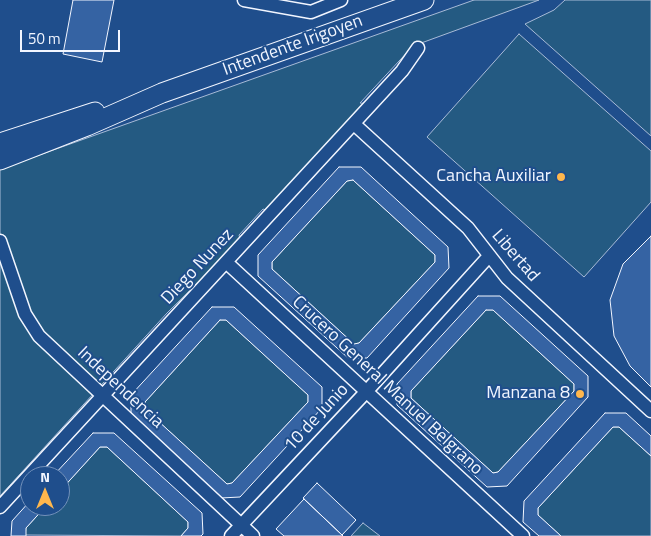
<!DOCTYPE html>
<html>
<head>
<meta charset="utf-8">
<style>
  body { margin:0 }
  #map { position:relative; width:651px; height:536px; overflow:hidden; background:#1f4e8c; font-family:"Titillium Web",sans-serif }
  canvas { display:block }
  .north { position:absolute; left:20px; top:466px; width:50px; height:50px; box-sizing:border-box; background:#1f4e8c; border:1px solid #7391ba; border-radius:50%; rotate:0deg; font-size:14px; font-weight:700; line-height:20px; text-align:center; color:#f2f6ff }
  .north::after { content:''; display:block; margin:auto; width:18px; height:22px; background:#ffb74d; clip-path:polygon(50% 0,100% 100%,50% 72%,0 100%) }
  .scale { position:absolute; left:20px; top:30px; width:100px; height:22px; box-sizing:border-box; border:2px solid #f2f6ff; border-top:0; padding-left:6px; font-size:15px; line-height:18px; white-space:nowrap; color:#f2f6ff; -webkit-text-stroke:4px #1f4e8c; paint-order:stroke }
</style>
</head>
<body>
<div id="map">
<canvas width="651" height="536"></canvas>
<div class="north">N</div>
<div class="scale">50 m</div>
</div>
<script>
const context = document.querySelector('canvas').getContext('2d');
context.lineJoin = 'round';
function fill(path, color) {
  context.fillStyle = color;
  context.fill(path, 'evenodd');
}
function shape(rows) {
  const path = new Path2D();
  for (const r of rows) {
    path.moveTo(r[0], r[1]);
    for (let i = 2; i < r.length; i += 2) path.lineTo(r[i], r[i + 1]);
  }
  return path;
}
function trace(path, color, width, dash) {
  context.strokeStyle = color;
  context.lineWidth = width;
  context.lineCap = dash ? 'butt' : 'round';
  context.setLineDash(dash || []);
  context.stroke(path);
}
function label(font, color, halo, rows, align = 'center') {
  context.font = font + ' "Titillium Web",sans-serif';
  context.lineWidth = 4;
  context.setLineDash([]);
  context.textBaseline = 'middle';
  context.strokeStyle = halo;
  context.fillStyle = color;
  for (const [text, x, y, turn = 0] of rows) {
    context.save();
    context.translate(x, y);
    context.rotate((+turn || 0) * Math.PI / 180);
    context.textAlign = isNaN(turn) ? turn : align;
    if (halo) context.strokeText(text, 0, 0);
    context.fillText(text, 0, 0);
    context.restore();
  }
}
const green = shape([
  [474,0,539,0,413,46,360,103,371,104,312,179,266,210,263,209,239,235,240,239,242,239,167,313,0,496,0,169,474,0],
  [565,0,651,0,651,136,525,24,554,10,565,0],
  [519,34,651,151,651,202,584,277,427,137,519,34],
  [353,180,435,255,435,262,359,343,354,344,272,269,272,262,347,181,353,180],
  [486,310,493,310,574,384,574,391,498,472,493,473,411,398,411,391,486,310],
  [220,320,226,320,308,395,308,402,232,483,227,484,145,409,145,402,220,320],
  [613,427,619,427,651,456,651,536,561,536,538,515,538,508,613,427],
  [100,447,107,447,188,522,188,528,181,536,25,535,26,528,46,506,60,506,60,491,100,447],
  [363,523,380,536,351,536,363,523]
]);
const building = shape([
  [73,0,114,0,102,62,63,54,73,0],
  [339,167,361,167,448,247,449,268,367,358,348,358,258,276,258,255,339,167],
  [353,180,435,255,435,262,359,343,354,344,272,269,272,262,347,181,353,180],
  [651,236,651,387,630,366,614,336,610,300,623,264,651,236],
  [478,296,500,296,588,376,588,397,507,486,487,487,397,405,397,384,478,296],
  [486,310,493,310,574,384,574,391,498,472,493,473,411,398,411,391,486,310],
  [212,307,234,307,322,387,322,408,240,497,221,498,131,415,131,395,212,307],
  [220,320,226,320,308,395,308,402,232,483,227,484,145,409,145,402,220,320],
  [605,413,626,413,651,436,651,456,619,427,613,427,538,508,538,515,561,536,539,536,523,522,524,501,605,413],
  [93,433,114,433,202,513,203,534,201,536,181,536,188,528,188,522,107,447,100,447,60,491,60,476,53,476,93,433],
  [317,483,356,520,342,535,303,498,317,483],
  [304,499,342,535,343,536,284,536,276,529,304,499],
  [30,501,30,506,46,506,26,528,26,536,11,536,12,521,30,501]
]);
const street = shape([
  [244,0,311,12,341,0],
  [354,124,468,228,507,278,651,411],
  [0,241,25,314,39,336,253,536],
  [226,262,523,536],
  [0,507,402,71,418,48],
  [231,536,366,392,489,256]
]);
const primary = shape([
  [0,143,95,112],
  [0,160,87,126,162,93,424,0]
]);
const markers = [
  [561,177,5,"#ffb74d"],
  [580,394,5,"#ffb74d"]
];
const streetNames = [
  ["Intendente Irigoyen",293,46,-20],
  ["Libertad",515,256,49],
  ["Diego Nunez",198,267,-47],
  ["Crucero General Manuel Belgrano",387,386,43],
  ["Independencia",120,388,43],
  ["10 de Junio",317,418,-47]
];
const poiNames = [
  ["Cancha Auxiliar",551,177],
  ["Manzana 8",570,394]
];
fill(green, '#245a82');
trace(green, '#a8bbd7', 1);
fill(building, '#3563a3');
trace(building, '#f2f6ff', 1);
trace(street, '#f2f6ff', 15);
trace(primary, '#f2f6ff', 21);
trace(street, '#1f4e8c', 12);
trace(primary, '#1f4e8c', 19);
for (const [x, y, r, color] of markers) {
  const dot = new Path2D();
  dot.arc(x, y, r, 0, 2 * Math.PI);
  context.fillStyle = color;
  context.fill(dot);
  trace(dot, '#1f4e8c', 2);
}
label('18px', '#f2f6ff', '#1f4e8c', streetNames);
label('18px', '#f2f6ff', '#1f4e8c', poiNames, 'right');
</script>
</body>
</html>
